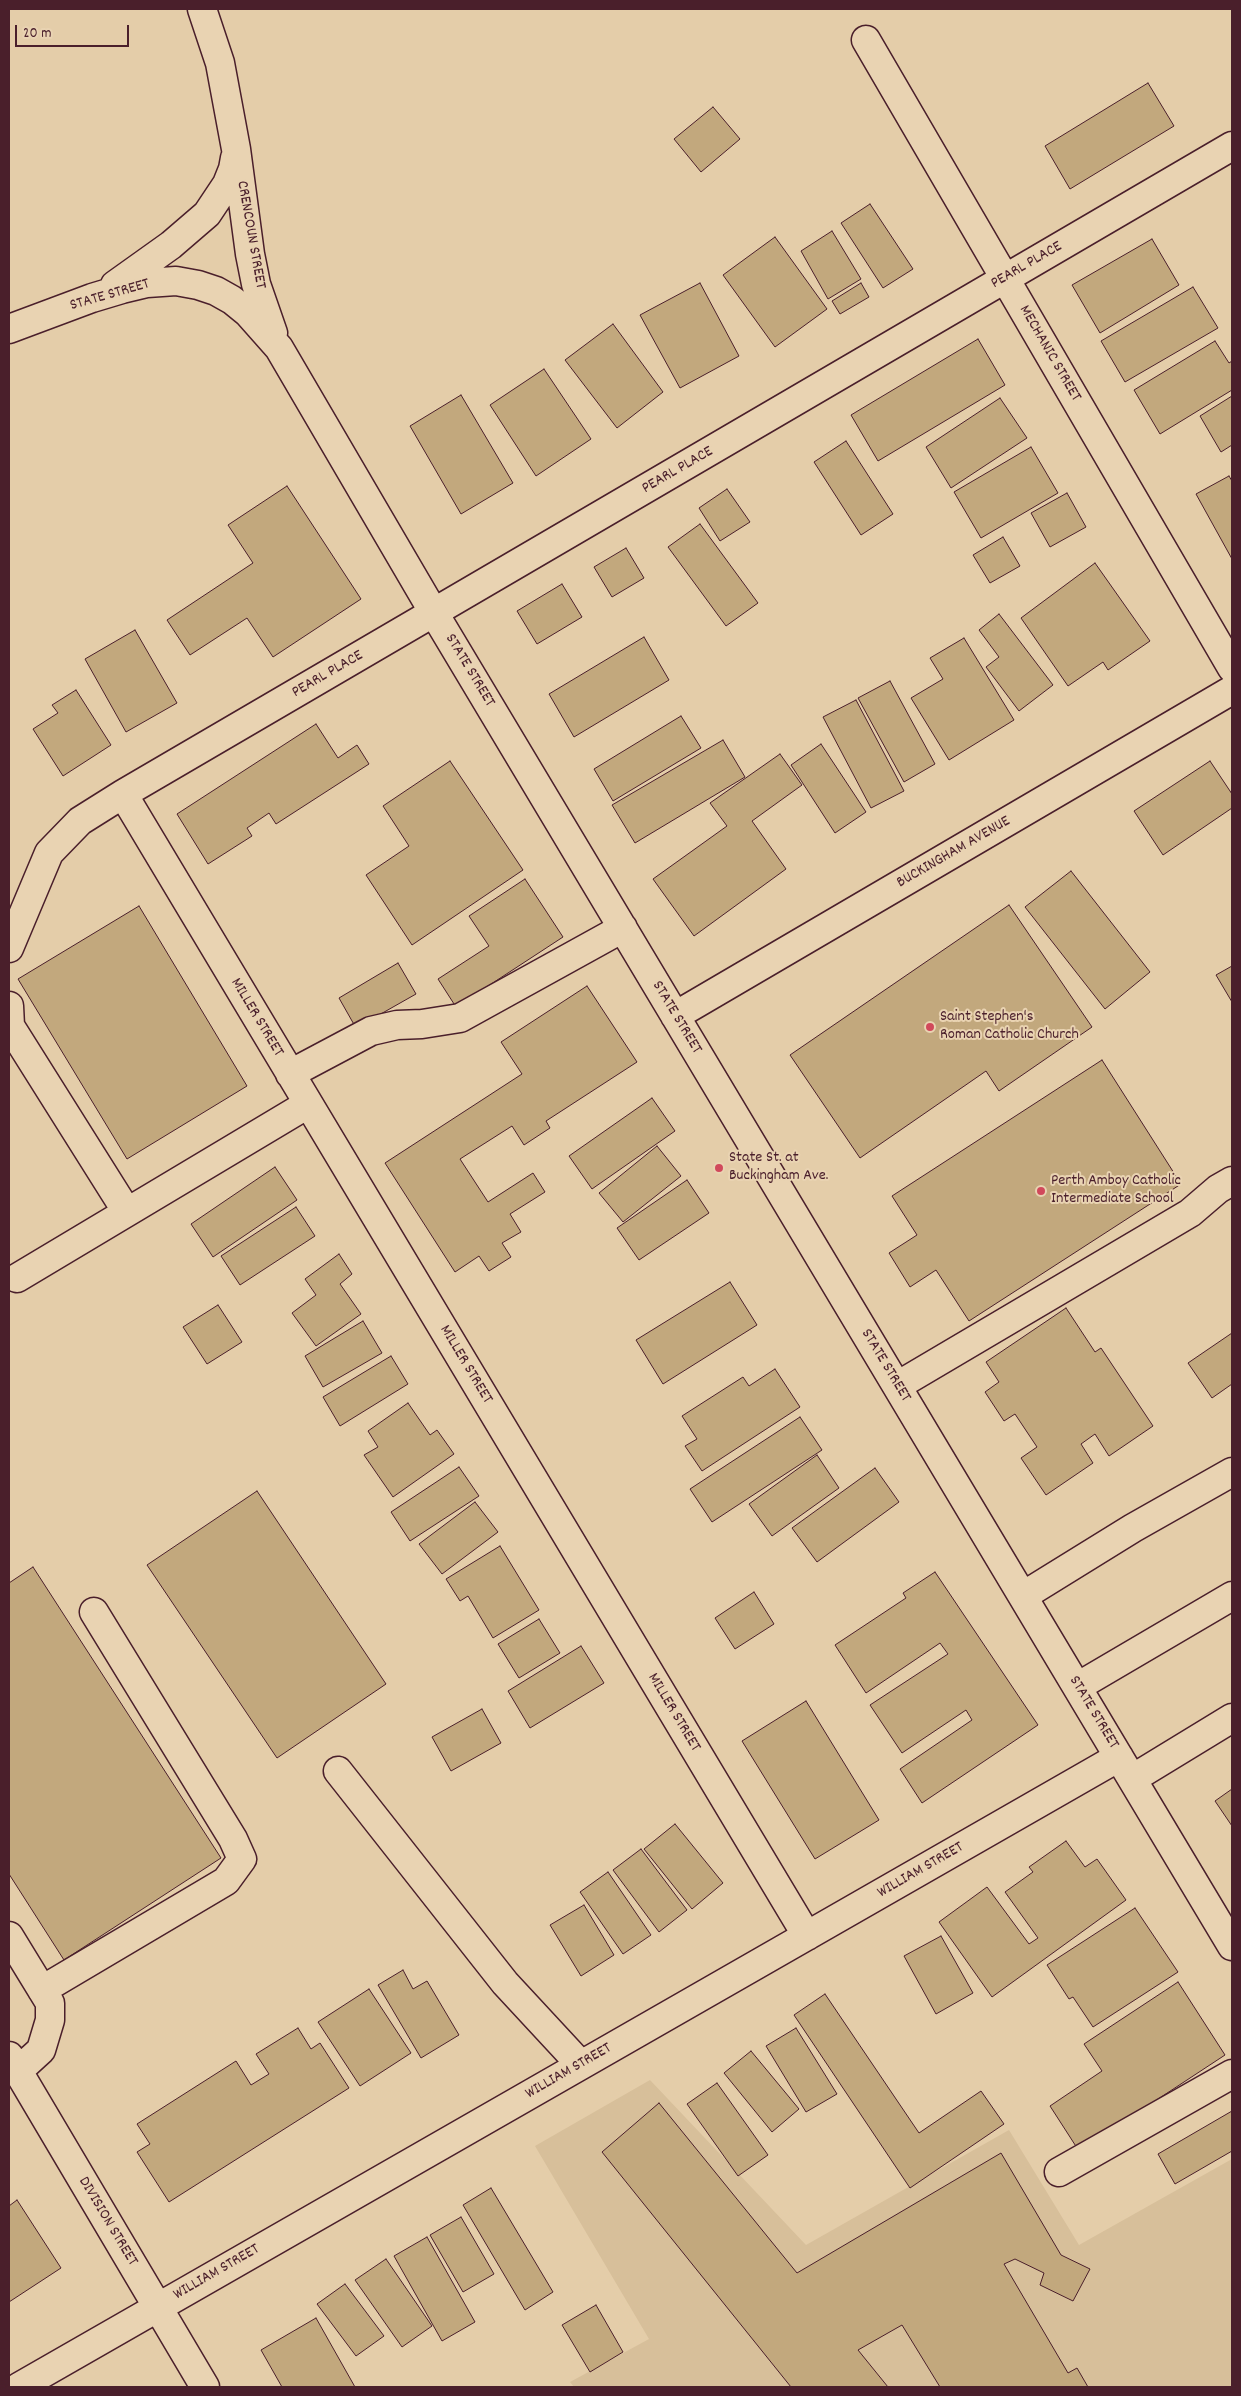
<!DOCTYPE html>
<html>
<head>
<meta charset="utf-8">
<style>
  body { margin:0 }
  #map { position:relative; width:1241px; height:2396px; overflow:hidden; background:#e4cda9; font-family:Dekko,sans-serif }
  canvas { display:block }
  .frame { position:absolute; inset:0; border:10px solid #4a1f2b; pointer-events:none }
  .scale { position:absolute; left:15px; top:25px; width:114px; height:22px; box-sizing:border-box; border:2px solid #4a1f2b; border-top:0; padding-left:6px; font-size:15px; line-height:18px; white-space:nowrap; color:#4a1f2b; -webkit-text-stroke:4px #e9d3b2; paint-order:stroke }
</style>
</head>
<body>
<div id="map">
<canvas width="1241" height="2396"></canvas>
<div class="frame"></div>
<div class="scale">20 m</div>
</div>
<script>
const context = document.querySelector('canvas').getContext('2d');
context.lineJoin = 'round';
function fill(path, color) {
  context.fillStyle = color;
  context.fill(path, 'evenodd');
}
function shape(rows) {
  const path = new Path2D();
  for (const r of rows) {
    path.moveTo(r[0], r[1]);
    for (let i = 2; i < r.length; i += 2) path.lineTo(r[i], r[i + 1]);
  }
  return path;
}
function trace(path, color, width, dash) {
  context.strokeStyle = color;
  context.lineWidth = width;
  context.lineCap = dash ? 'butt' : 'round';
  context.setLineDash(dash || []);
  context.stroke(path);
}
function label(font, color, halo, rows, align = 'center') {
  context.font = font + ' Dekko,sans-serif';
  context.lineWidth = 4;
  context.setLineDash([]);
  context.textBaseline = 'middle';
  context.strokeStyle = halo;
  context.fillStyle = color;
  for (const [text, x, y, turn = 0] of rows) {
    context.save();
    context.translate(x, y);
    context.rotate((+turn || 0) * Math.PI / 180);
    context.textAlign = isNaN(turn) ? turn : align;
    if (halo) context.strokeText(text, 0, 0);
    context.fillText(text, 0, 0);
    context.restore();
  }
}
const built = shape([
  [650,2080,806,2245,1009,2130,1079,2245,1232,2159,1232,2387,574,2387,570,2382,649,2339,535,2146]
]);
const building = shape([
  [1148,83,1174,126,1070,189,1045,146,1148,83],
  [713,107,740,139,701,172,674,139,713,107],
  [870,204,913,269,883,288,841,223,870,204],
  [832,231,861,279,828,299,801,251,832,231],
  [775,237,827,309,775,347,723,275,775,237],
  [1152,239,1179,285,1100,333,1072,285,1152,239],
  [700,283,739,356,680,388,640,315,700,283],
  [861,283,869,297,840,314,832,301,861,283],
  [1193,287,1218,328,1125,382,1101,341,1193,287],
  [613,324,663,392,617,428,565,360,613,324],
  [978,339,1005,385,878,461,851,415,978,339],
  [1215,341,1229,363,1232,361,1232,390,1160,434,1134,390,1215,341],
  [544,369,591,439,536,476,490,405,544,369],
  [461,395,513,483,461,514,410,426,461,395],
  [1232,396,1232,445,1221,452,1200,416,1232,396],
  [1000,398,1027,438,951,488,926,447,1000,398],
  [846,441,893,514,861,535,814,462,846,441],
  [1031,447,1058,493,981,538,954,492,1031,447],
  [1229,476,1232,481,1232,559,1196,494,1229,476],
  [287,486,361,599,273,657,247,618,190,655,167,620,253,563,228,525,287,486],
  [727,489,750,522,720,541,699,508,727,489],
  [1067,493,1086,527,1050,547,1031,513,1067,493],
  [700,524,758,603,726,626,668,547,700,524],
  [1003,537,1020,566,990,583,973,555,1003,537],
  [626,548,644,578,612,597,594,567,626,548],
  [1095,563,1150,641,1108,670,1103,662,1068,686,1021,618,1095,563],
  [562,584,582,617,537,644,517,611,562,584],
  [999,614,1053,685,1019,711,986,667,999,657,979,630,999,614],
  [135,630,177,703,126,732,85,659,135,630],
  [644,637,669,680,574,737,549,694,644,637],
  [964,638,1014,720,949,760,911,698,943,679,930,658,964,638],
  [890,681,935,764,904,782,858,698,890,681],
  [76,690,111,745,63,776,33,729,58,713,52,705,76,690],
  [856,700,904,791,871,808,823,717,856,700],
  [681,716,701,748,613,801,594,769,681,716],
  [316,724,338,758,357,745,369,764,276,824,269,813,247,828,252,836,208,864,177,814,316,724],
  [723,740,745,777,635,843,612,805,723,740],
  [821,744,866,812,835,833,791,765,821,744],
  [780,754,802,785,752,821,786,869,694,936,653,879,727,826,710,803,780,754],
  [450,761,523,870,412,945,366,875,409,846,383,806,450,761],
  [1210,761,1232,794,1232,808,1163,855,1134,811,1210,761],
  [1071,871,1150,972,1105,1009,1025,907,1071,871],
  [525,879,563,937,456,1007,438,979,489,946,469,916,525,879],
  [1009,905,1092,1027,999,1091,986,1071,860,1158,790,1055,1009,905],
  [139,906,247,1086,127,1159,18,979,139,906],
  [398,963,416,994,356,1028,339,998,398,963],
  [1232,966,1232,1002,1216,975,1232,966],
  [587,986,637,1062,546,1121,550,1128,524,1145,512,1126,460,1159,488,1202,533,1173,545,1192,510,1214,521,1232,502,1243,511,1257,489,1271,479,1256,455,1272,385,1163,522,1074,501,1042,587,986],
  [1102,1060,1181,1184,969,1321,936,1270,910,1287,889,1253,917,1235,892,1196,1102,1060],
  [652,1098,675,1131,592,1189,569,1156,652,1098],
  [657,1146,681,1176,623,1222,599,1193,657,1146],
  [275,1167,297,1200,213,1257,191,1224,275,1167],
  [687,1180,709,1213,639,1260,617,1228,687,1180],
  [296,1207,315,1236,240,1285,221,1256,296,1207],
  [339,1254,352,1274,340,1284,361,1314,316,1346,292,1313,316,1295,305,1279,339,1254],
  [730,1282,757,1325,663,1384,636,1340,730,1282],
  [218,1305,242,1342,207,1364,183,1327,218,1305],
  [1066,1308,1095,1352,1101,1348,1153,1426,1109,1456,1095,1434,1081,1444,1093,1463,1046,1495,1021,1458,1037,1447,1015,1414,1004,1421,985,1392,999,1382,986,1362,1066,1308],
  [363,1321,382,1353,323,1387,305,1356,363,1321],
  [1232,1333,1232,1384,1212,1398,1188,1363,1232,1333],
  [391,1356,408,1384,340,1426,323,1397,391,1356],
  [775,1369,800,1407,702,1471,685,1446,697,1439,682,1416,743,1377,749,1386,775,1369],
  [408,1403,430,1435,437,1430,454,1454,393,1497,364,1455,378,1447,368,1431,408,1403],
  [800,1417,822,1450,712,1522,690,1489,800,1417],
  [817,1455,839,1488,772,1536,749,1504,817,1455],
  [459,1467,479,1496,410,1541,391,1512,459,1467],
  [875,1468,899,1502,817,1562,792,1528,875,1468],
  [257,1491,386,1684,277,1758,147,1565,257,1491],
  [475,1502,498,1532,442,1574,419,1544,475,1502],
  [500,1546,539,1610,493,1638,468,1596,460,1601,446,1579,500,1546],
  [33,1567,221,1858,64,1960,9,1874,9,1583,33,1567],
  [935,1572,1038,1725,922,1803,900,1769,972,1720,966,1710,902,1753,870,1705,948,1654,940,1643,866,1693,835,1645,906,1598,903,1593,935,1572],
  [754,1592,774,1624,735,1649,715,1618,754,1592],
  [539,1619,560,1653,519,1678,498,1644,539,1619],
  [581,1646,604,1683,530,1728,508,1691,581,1646],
  [806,1701,879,1820,815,1859,742,1741,806,1701],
  [482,1709,501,1743,451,1771,432,1737,482,1709],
  [1232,1789,1232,1826,1215,1801,1232,1789],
  [675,1824,723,1883,692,1909,644,1849,675,1824],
  [1066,1841,1085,1867,1097,1859,1126,1900,992,1997,939,1922,987,1887,1029,1944,1038,1938,1005,1892,1033,1872,1029,1867,1066,1841],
  [641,1849,687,1910,659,1932,613,1870,641,1849],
  [608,1872,651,1935,623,1954,580,1892,608,1872],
  [584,1905,614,1955,581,1976,550,1925,584,1905],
  [1135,1908,1178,1972,1093,2027,1073,1997,1069,1999,1047,1965,1135,1908],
  [941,1936,973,1993,936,2014,904,1956,941,1936],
  [403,1970,413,1989,427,1981,459,2035,421,2058,378,1985,403,1970],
  [1178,1982,1225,2055,1079,2151,1050,2106,1102,2071,1084,2044,1178,1982],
  [369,1989,411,2053,360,2086,318,2022,369,1989],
  [825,1994,919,2133,981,2091,1004,2124,910,2188,794,2015,825,1994],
  [298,2028,311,2049,320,2043,349,2088,169,2202,137,2152,150,2144,137,2124,236,2061,251,2085,269,2074,256,2054,298,2028],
  [796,2028,837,2094,806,2112,766,2046,796,2028],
  [751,2051,799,2109,772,2132,724,2073,751,2051],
  [717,2083,768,2155,738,2176,687,2104,717,2083],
  [659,2103,797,2273,1001,2153,1061,2255,1090,2269,1073,2301,1040,2285,1044,2273,1015,2259,1004,2264,1068,2373,1077,2368,1088,2387,940,2387,902,2325,858,2350,888,2387,791,2387,602,2152,659,2103],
  [1232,2111,1232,2151,1175,2184,1158,2154,1232,2111],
  [491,2188,553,2292,525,2310,463,2205,491,2188],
  [17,2200,61,2268,9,2302,9,2206,17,2200],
  [461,2217,494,2274,463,2292,430,2235,461,2217],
  [427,2237,475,2322,442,2341,394,2256,427,2237],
  [386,2259,432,2326,402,2347,355,2280,386,2259],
  [345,2284,384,2336,356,2356,317,2304,345,2284],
  [596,2305,623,2352,590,2372,562,2325,596,2305],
  [316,2318,355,2387,282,2387,261,2350,316,2318]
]);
const minor = shape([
  [202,9,220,63,236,149,250,254,256,284,273,333],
  [866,40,1232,668],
  [115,285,171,245,207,214,227,184,233,169,235,158],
  [9,329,92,298,122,289,147,283,176,281,198,285,216,291,232,300,248,313,279,348,434,613,1232,1946],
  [123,794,807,1936],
  [9,948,49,853,80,821,123,794,1232,146],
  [9,1006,10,1026,127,1212],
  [675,1016,1232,690],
  [290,1074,371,1031,397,1025,422,1024,460,1018,623,928],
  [17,1278,308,1104],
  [897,1386,1190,1213,1218,1189,1232,1181],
  [1023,1596,1133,1528,1232,1472],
  [1077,1687,1232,1596],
  [338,1771,505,1983,581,2065],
  [1132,1779,1232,1718],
  [9,1936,50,2003,50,2020,41,2050,18,2071],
  [42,1990,226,1881,242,1859,233,1839,94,1612],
  [9,2056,205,2387],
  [1059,2172,1232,2074],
  [19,2387,1119,1757]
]);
const markers = [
  [930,1027,5,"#d1495b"],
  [719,1168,5,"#d1495b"],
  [1041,1191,5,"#d1495b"]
];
const streetNames = [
  ["CRENCOUN STREET",250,235,80],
  ["PEARL PLACE",1027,266,-30],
  ["STATE STREET",110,296,-16],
  ["MECHANIC STREET",1049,354,60],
  ["PEARL PLACE",678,471,-30],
  ["STATE STREET",469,671,59],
  ["PEARL PLACE",328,675,-30],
  ["BUCKINGHAM AVENUE",954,853,-30],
  ["MILLER STREET",256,1018,59],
  ["STATE STREET",676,1018,59],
  ["MILLER STREET",465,1365,59],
  ["STATE STREET",885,1366,59],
  ["MILLER STREET",673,1713,59],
  ["STATE STREET",1093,1713,59],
  ["WILLIAM STREET",921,1871,-30],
  ["WILLIAM STREET",569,2072,-30],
  ["DIVISION STREET",107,2222,59],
  ["WILLIAM STREET",217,2273,-30]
];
const poiNames = [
  ["Saint Stephen's",940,1018],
  ["Roman Catholic Church",940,1036],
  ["State St. at",729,1159],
  ["Buckingham Ave.",729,1177],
  ["Perth Amboy Catholic",1051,1182],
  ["Intermediate School",1051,1200]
];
fill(built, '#d7bf9a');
fill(building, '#c2a87d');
trace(building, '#4a1f2b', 1);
trace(minor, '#4a1f2b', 31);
trace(minor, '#e9d3b2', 28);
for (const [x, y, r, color] of markers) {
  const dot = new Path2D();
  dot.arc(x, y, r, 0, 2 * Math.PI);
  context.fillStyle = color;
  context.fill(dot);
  trace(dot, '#e9d3b2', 2);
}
label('16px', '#4a1f2b', '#e9d3b2', streetNames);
label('16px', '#4a1f2b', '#e9d3b2', poiNames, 'left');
</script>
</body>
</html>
